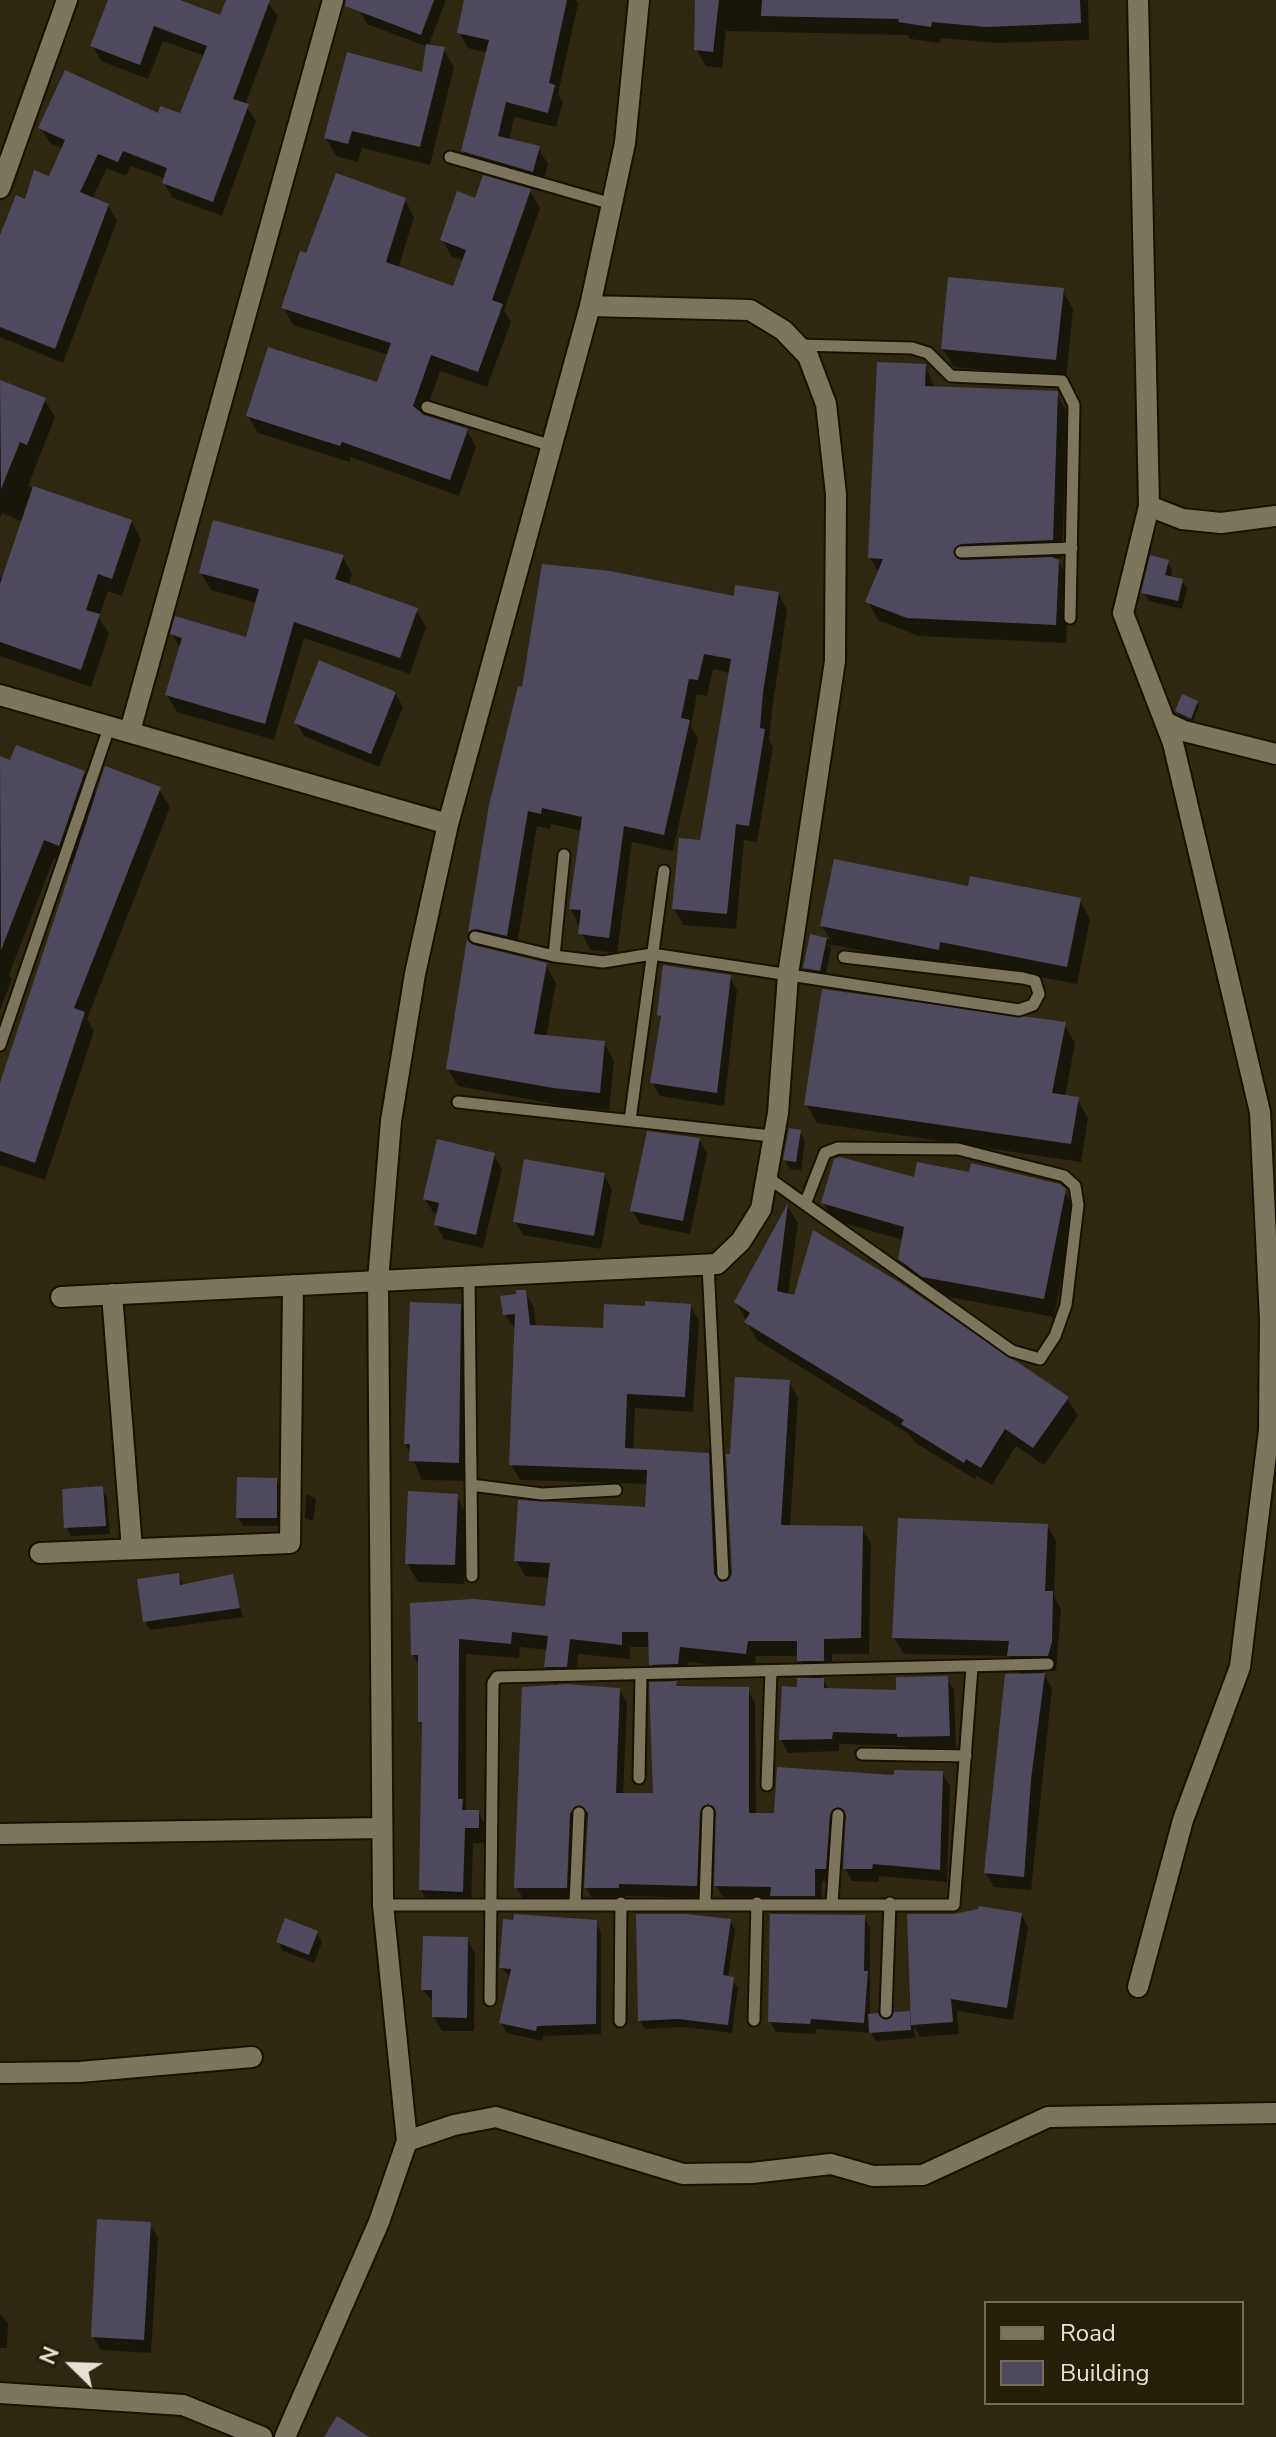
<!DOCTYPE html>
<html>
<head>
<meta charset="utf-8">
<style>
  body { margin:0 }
  #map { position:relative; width:1276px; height:2437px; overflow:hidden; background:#2e2813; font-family:"Nunito Sans",sans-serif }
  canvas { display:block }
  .legend { position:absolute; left:984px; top:2301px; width:260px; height:104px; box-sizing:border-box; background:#251f0a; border:2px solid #726d5b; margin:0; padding:10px 14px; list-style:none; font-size:24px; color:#e5e1d4 }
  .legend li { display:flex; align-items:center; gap:16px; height:40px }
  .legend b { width:40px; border:2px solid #726d5b }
  .north { position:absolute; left:32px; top:2325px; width:80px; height:80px; -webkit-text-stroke:6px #251f0a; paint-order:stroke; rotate:293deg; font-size:22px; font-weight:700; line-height:32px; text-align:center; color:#e5e1d4 }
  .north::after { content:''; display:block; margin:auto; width:28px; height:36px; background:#e5e1d4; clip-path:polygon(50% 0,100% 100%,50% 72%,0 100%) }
</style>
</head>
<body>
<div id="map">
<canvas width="1276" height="2437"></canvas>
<ul class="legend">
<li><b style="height:10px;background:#7d765f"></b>Road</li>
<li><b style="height:22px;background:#4f495e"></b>Building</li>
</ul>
<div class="north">N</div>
</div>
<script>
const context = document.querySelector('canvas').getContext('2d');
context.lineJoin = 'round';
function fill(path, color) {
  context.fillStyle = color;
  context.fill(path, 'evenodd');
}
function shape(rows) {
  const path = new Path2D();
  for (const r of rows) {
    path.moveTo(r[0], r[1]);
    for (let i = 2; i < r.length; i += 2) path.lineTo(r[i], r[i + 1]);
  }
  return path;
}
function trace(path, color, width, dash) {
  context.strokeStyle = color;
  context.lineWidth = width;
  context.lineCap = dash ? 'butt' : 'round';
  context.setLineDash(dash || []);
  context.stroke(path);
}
const shadow = shape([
  [110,0,179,0,221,18,228,0,266,0,278,16,245,105,256,121,222,216,173,198,164,183,166,179,131,166,126,176,107,168,92,199,108,205,117,221,63,363,0,337,0,257,26,202,50,178,63,149,50,143,41,128,181,116,205,56,163,41,148,79,101,61,93,46],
  [363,0,446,0,428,47,443,49,454,67,430,165,362,148,358,162,336,156,326,138,424,74,428,47,367,24,359,10],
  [466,0,576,0,578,4,558,94,563,102,556,127,514,117,509,141,538,148,548,164,542,187,472,167,463,151,488,53,468,48,459,32],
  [697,0,1088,0,1089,40,996,43,941,38,940,43,910,39,908,35,726,31,722,68,706,66,696,49],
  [530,191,540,208,504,310,511,322,487,387,440,371,424,417,467,430,476,447,459,496,351,457,350,462,258,433,248,416,379,384,389,355,293,325,284,308,308,256,405,200,414,217,398,269,454,289,464,261,452,257,442,240,477,200],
  [1062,290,1073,309,1066,378,954,367,943,349],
  [925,365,935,388,1056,393,1067,412,1062,558,1056,558,1069,580,1066,643,919,636,878,620,868,602,879,573,870,558],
  [0,382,44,399,55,417,28,486,131,521,141,539,122,596,108,591,99,617,109,634,91,687,0,656,0,577,4,578,23,522,2,513,0,518],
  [342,556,352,574,348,586,416,609,426,627,410,674,304,638,274,740,177,712,167,695,181,649,172,634,247,639,257,603,211,590,201,573],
  [1167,561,1172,570,1171,578,1181,580,1187,589,1182,609,1149,601,1143,592],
  [778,593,787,610,772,710,769,740,773,747,757,842,744,840,736,929,683,925,674,908,702,843,730,673,713,669,707,696,697,694,691,727,698,738,673,851,632,842,617,953,590,950,571,909,582,831,551,824,550,829,537,826,516,951,486,944,479,947,470,932,491,808,735,598],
  [395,693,403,707,379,767,304,736,296,722],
  [1197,703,1199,706,1193,721,1179,715,1177,711],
  [0,758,84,773,97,796,159,789,170,807,87,1019,94,1031,45,1180,0,1165,0,1087,73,865,54,858,9,975,12,979,0,1010],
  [970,888,1079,900,1090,919,1077,984,951,960,949,968,828,944,831,948,825,979,810,976,805,967,811,937,831,940,822,926],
  [472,947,546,965,556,983,546,1038,604,1043,614,1061,609,1110,564,1106,458,1086,448,1069],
  [729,976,737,990,724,1106,660,1096,652,1082,663,1020,659,1015],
  [1064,1024,1075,1043,1065,1097,1077,1099,1088,1118,1081,1162,817,1123,806,1104],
  [800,1132,805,1141,801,1170,790,1169,785,1160],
  [699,1139,707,1153,690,1234,640,1224,632,1210],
  [494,1155,502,1169,483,1248,444,1239,436,1225,439,1214,433,1212,425,1199],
  [604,1175,612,1189,601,1249,523,1235,515,1221],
  [915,1179,1064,1190,1075,1209,1054,1317,934,1294,911,1278,900,1259,903,1240,833,1220,823,1202],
  [788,1207,798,1223,788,1295,1067,1398,1078,1416,1044,1465,1016,1446,992,1485,977,1476,975,1479,914,1442,909,1434,757,1340,736,1302],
  [525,1292,534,1308,536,1327,605,1330,647,1308,690,1305,699,1321,693,1412,635,1408,633,1451,707,1455,716,1470,722,1583,728,1584,734,1574,732,1456,789,1382,798,1398,790,1527,862,1528,871,1544,869,1654,832,1654,832,1676,821,1676,829,1690,898,1692,946,1678,954,1690,956,1748,907,1749,905,1746,839,1744,839,1751,788,1753,781,1740,784,1688,799,1689,810,1680,799,1656,756,1656,754,1669,688,1662,686,1679,673,1680,678,1688,747,1689,755,1702,756,1815,776,1815,896,1777,942,1773,950,1786,947,1882,879,1876,879,1882,852,1881,845,1868,848,1816,836,1828,832,1881,822,1881,821,1909,775,1900,724,1898,716,1886,716,1815,706,1825,703,1898,625,1896,625,1901,594,1901,586,1888,587,1816,577,1826,574,1900,524,1900,516,1887,557,1686,546,1667,548,1650,520,1647,519,1658,466,1654,466,1808,468,1812,478,1812,487,1828,487,1843,473,1843,471,1907,430,1905,421,1890,424,1728,420,1721,420,1668,413,1654,547,1608,550,1578,525,1576,516,1560,647,1509,648,1484,520,1480,511,1464,516,1330,504,1314],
  [630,1647,651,1647,651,1664,663,1684,655,1795,623,1795,627,1703,619,1690,558,1685,558,1682,575,1682,578,1654,630,1659],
  [460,1306,470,1325,468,1481,422,1480,406,1444],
  [276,1480,281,1488,281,1526,243,1526,238,1517],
  [102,1488,107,1497,110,1534,71,1536,66,1527],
  [306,1494,316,1499,313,1521,305,1518],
  [456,1496,467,1515,464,1584,418,1582,407,1563],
  [1047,1525,1056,1541,1054,1597,1061,1609,1056,1671,1042,1671,1052,1688,1031,1890,994,1887,986,1873,1020,1675,1009,1656,904,1654,894,1638],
  [178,1576,183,1584,232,1576,243,1617,150,1630,145,1621],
  [1021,1914,1028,1927,1013,2020,957,2011,959,2034,920,2037,914,2026,915,2038,876,2041,871,2033,816,2029,815,2034,776,2032,770,2022,864,1917,870,1927,870,2016,887,2023,908,2013,913,2021,954,1916],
  [730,1921,735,1930,728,1978,738,1987,732,2033,684,2027,645,2029,640,2021],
  [595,1922,601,1932,601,2034,543,2036,542,2041,507,2033,501,2023,511,1978,501,1968],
  [317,1933,322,1942,314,1963,283,1951,278,1942],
  [467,1939,475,1953,474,2031,442,2031,434,2017,434,2004,423,1990],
  [150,2224,158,2238,151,2353,101,2350,93,2336],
  [0,2314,8,2323,7,2348,0,2348]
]);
const building = shape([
  [108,0,180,0,220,15,226,0,270,0,233,99,249,104,213,202,162,183,167,168,123,151,118,162,98,154,80,192,109,204,55,349,0,327,0,235,16,195,25,199,34,170,49,176,65,140,38,128,65,70,158,113,160,106,180,113,207,46,154,26,140,65,90,46],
  [346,0,434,0,421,35,345,6],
  [464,0,567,0,549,83,555,85,548,113,506,102,498,136,540,146,533,172,461,151,489,40,457,33],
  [695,0,719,0,713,52,694,50],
  [762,0,1080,0,1081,23,986,27,932,22,931,27,898,22,899,19,761,16],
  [426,44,445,47,420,147,352,131,348,144,324,138,347,52,422,72],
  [336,173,406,198,386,262,453,286,466,250,440,240,457,191,475,198,483,175,531,189,492,300,503,304,478,372,431,355,413,406,424,415,468,429,450,480,342,442,340,446,246,416,268,347,377,382,391,343,281,308,300,251,306,253],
  [948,277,1064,288,1056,360,941,349],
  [877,362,926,364,925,386,1058,391,1053,540,961,544,953,552,961,560,1052,557,1059,560,1056,625,907,618,865,602,883,559,868,558],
  [0,380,46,398,27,445,20,442,1,489],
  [33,486,132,520,112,579,98,574,86,610,100,614,81,670,0,642,0,584],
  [213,520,344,555,335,579,418,608,400,658,294,622,265,724,165,695,182,638,170,634,175,616,246,637,259,589,199,573],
  [1150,555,1169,560,1165,575,1183,579,1178,601,1141,593],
  [542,564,610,571,734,596,735,585,779,592,763,692,760,728,765,729,749,826,736,824,727,914,672,909,679,838,700,840,731,659,704,654,698,680,689,679,681,718,690,720,664,835,624,826,609,938,578,934,581,910,569,909,582,817,542,808,541,814,528,811,507,936,476,929,468,932,489,805,518,686,522,687],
  [319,660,396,692,371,754,294,723],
  [1182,694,1198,701,1191,719,1175,711],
  [16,745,85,771,59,846,44,840,1,950,0,756,10,760],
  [105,766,161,787,74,1008,85,1012,35,1163,0,1151,0,1083],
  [834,859,968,886,970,876,1081,898,1067,967,940,942,939,950,820,926],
  [810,934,827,938,820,971,803,968],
  [467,939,473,945,547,963,534,1034,605,1041,600,1093,553,1088,446,1069],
  [663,965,731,975,717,1093,650,1083,661,1016,657,1015],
  [822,989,1066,1022,1052,1093,1079,1097,1071,1144,804,1105],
  [789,1128,801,1130,796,1162,783,1160],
  [647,1131,700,1138,683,1221,630,1211],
  [437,1139,495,1153,476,1235,434,1225,439,1203,423,1199],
  [840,1157,914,1177,917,1162,969,1172,971,1163,1060,1184,1066,1189,1044,1299,922,1277,898,1259,904,1227,821,1203,834,1159],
  [524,1159,605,1173,594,1236,513,1222],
  [788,1203,777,1291,794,1295,813,1230,902,1284,1069,1397,1033,1448,1005,1429,981,1468,966,1459,964,1463,901,1424,904,1420,744,1322,750,1313,734,1302],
  [516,1290,526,1290,530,1325,603,1328,604,1304,645,1306,645,1301,691,1304,685,1397,627,1394,625,1448,709,1453,714,1574,720,1582,728,1581,732,1574,726,1454,730,1454,735,1377,790,1380,781,1525,863,1526,861,1638,824,1639,824,1661,797,1661,797,1641,748,1641,746,1654,680,1647,678,1664,649,1665,648,1632,622,1632,622,1645,570,1639,567,1667,544,1667,548,1636,512,1632,511,1644,459,1639,458,1799,463,1799,462,1810,479,1810,479,1828,465,1828,463,1892,419,1890,422,1722,418,1722,418,1655,411,1655,410,1603,474,1599,545,1606,550,1563,514,1561,518,1500,645,1507,647,1470,509,1465,515,1314,503,1315,500,1296,516,1294],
  [410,1302,461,1304,459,1463,409,1461,410,1444,404,1444],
  [237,1477,277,1478,277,1518,236,1518],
  [103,1486,106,1526,64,1528,62,1489],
  [408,1491,458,1494,455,1565,405,1564],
  [898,1518,1048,1524,1045,1591,1053,1591,1052,1642,1048,1656,1007,1656,1009,1641,892,1638],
  [179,1573,180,1585,233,1574,240,1608,143,1622,137,1579],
  [1045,1673,1031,1779,1024,1877,984,1873,1005,1674],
  [948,1676,950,1736,897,1737,897,1734,833,1732,832,1739,779,1740,782,1686,797,1687,797,1678,824,1678,824,1688,896,1690,896,1677],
  [677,1681,676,1686,749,1687,749,1813,774,1813,777,1767,894,1775,894,1770,943,1771,940,1870,873,1864,872,1869,843,1869,846,1815,838,1807,830,1814,826,1869,815,1869,815,1896,770,1896,771,1887,714,1886,716,1812,708,1804,700,1812,697,1886,619,1884,619,1888,584,1888,588,1813,579,1805,570,1813,567,1888,514,1888,522,1687,566,1684,620,1688,616,1793,653,1793,649,1682],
  [979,1906,1022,1913,1007,2008,951,1999,953,2022,911,2025,907,1914,954,1914,978,1909],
  [514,1914,597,1920,596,2024,537,2026,536,2031,499,2023,511,1969,499,1968,503,1919,513,1920],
  [636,1914,686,1914,731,1919,723,1975,734,1977,728,2025,678,2019,638,2021],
  [770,1914,865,1915,864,1971,868,1971,864,2023,811,2019,810,2024,768,2022],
  [285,1918,318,1931,309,1955,276,1942],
  [423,1936,468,1937,467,2018,432,2017,432,1990,421,1990],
  [910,2011,911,2030,869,2033,868,2014,878,2013,886,2020,894,2012],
  [97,2219,151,2222,144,2340,91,2337],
  [337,2416,369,2437,324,2437]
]);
const service = shape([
  [450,157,612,204],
  [798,345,912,348,928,353,951,376,1062,381,1074,405,1070,618],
  [427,407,552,446],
  [961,552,1072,548],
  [475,937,554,956,603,962,652,954,1019,1010,1033,1005,1039,994,1035,981,1023,978,844,957],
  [554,956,564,855],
  [0,1045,110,725],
  [458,1102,771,1136],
  [630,1120,664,871],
  [767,1177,805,1204,1012,1351,1040,1359,1055,1336,1066,1305,1078,1205,1075,1186,1064,1176,958,1149,838,1148,825,1153,805,1204],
  [708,1264,723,1574],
  [469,1276,472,1576],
  [471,1485,542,1494,616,1490],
  [862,1754,966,1756],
  [639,1778,641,1674],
  [767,1785,771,1671],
  [705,1903,708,1812],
  [832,1903,838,1815],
  [575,1904,579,1813],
  [383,1905,954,1905,972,1667],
  [490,2000,493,1683,497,1677,1048,1664],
  [886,2012,890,1903],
  [754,2020,757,1903],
  [620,2021,621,1903]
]);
const minor = shape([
  [1138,0,1149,506,1123,613,1173,743,1260,1112,1270,1320,1269,1430,1240,1667,1183,1820,1138,1987],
  [0,188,67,0],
  [1149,506,1182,519,1221,523,1276,516],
  [0,695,448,824],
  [1165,722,1184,731,1276,754],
  [130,731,333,0],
  [112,1294,132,1549],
  [61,1297,717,1264,741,1241,761,1209,778,1113,788,975,835,661,836,494,826,404,808,356,783,330,750,310,590,306],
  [40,1553,290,1543,293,1285],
  [0,1834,382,1828],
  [0,2073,80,2072,252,2057],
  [407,2141,454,2125,496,2117,683,2174,752,2173,831,2164,873,2176,923,2175,1048,2117,1276,2113],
  [0,2393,183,2405,262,2437],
  [285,2437,379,2222,407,2141,383,1905,378,1281,391,1121,415,974,448,824,590,306,625,143,639,0]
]);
fill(shadow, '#0007');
fill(building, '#4f495e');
trace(service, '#171100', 15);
trace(minor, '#171100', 24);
trace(service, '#7d765f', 11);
trace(minor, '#7d765f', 20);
</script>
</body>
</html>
